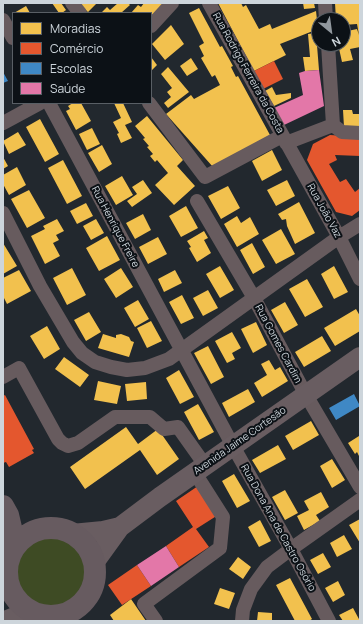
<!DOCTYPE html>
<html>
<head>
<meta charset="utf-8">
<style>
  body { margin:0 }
  #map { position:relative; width:363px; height:624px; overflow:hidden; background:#22282e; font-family:Manrope,sans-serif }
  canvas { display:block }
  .frame { position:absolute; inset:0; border:4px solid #cdd5db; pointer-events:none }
  .legend { position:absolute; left:12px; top:12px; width:140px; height:92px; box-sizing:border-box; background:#0c1116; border:1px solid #595f65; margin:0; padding:5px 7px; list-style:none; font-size:12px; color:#cdd5db }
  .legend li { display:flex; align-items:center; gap:8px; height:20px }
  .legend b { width:20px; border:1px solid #595f65 }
  .north { position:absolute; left:311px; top:12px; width:40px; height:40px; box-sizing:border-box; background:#0c1116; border:1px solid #595f65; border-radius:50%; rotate:151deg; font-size:11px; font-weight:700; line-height:16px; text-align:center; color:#cdd5db }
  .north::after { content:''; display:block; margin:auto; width:14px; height:18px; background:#91989e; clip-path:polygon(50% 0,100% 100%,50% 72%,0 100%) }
</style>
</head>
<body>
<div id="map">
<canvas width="363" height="624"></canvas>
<div class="frame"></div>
<ul class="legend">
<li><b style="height:11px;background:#f2c14e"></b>Moradias</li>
<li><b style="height:11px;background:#e4572e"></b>Comércio</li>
<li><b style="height:11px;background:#3f88c5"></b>Escolas</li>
<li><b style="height:11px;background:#e377a8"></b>Saúde</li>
</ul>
<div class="north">N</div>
</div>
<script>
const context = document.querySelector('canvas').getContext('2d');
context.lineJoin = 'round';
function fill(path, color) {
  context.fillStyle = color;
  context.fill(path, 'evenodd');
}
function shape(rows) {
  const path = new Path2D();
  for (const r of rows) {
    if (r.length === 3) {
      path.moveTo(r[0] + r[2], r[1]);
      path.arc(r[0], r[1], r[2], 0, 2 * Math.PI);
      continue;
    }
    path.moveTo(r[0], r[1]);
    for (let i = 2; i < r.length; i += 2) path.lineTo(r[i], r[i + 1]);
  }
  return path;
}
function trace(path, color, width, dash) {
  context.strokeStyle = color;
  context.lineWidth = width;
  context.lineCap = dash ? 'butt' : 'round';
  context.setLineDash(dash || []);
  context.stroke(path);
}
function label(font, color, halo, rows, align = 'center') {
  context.font = font + ' Manrope,sans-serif';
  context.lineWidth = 4;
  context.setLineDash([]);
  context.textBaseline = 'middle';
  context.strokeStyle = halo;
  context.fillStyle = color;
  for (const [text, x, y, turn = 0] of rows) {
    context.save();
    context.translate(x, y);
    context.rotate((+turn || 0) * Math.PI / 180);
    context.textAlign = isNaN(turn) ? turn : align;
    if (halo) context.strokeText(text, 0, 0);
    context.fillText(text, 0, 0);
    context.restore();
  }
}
const green = shape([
  [51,574,36]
]);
const homes = shape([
  [52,3,61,3,66,10,62,13,59,13],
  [78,3,97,3,88,12],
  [118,3,128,3,130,5,121,13,101,13,107,7,110,10],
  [144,3,166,3,151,20,151,13,131,13,138,5,141,7],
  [218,3,241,3,243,7,246,5,259,29,270,24,272,29,316,11,318,29,280,44,286,55,254,71],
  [303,3,314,3,315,8,304,9],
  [335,3,360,3,360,47,350,49,353,60,342,62,338,44,343,44,343,32,357,29,359,35,357,24,343,25,343,20,336,20],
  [26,6,30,13,14,13],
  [199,8,220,47,222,46,233,66,231,67,236,77,238,76,270,135,213,167,166,114,191,95,194,99,220,85,215,75,212,77,201,58,204,56,199,46,204,43,189,13],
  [171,25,184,44,165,60,152,44],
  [316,33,319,70,305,71,303,57,310,57,308,34],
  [151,57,157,65,151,71],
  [191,58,198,69,187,76,180,66],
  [168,67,189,92,168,108,164,103,171,97,167,92,172,88,161,74],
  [272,87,276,95,291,93,291,98,274,106,265,91],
  [73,103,81,103,91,121,76,130,66,111,70,109,68,106],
  [114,103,123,103,132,122,125,125,132,138,121,143,117,134,119,133,113,122,121,118],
  [343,110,352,110,353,114,360,114,360,127,344,127],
  [147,116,183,160,177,166,195,186,174,205,155,185,168,173,157,160,155,162,150,156,153,154,147,147,149,146,143,139,145,138,135,126],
  [40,119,59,154,45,162,26,127],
  [92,128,100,144,87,150,79,134],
  [18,132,26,145,9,154,3,141],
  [102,145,112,164,99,172,88,153],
  [272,150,282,170,262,181,252,161],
  [3,157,8,166,3,169],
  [63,160,82,196,67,204,48,168],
  [17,167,26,185,9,195,3,184,3,175],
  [122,176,133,195,116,205,105,186],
  [143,180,152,193,132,207,127,201,137,194,132,187],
  [287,180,295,196,276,206,267,190],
  [228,186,240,208,221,219,208,196],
  [29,190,45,218,27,228,11,199],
  [299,202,315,233,295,244,287,226,286,219,282,220,278,214],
  [86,203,93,216,77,224,70,211],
  [186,206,198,228,181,237,169,216],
  [143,214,151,230,135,239,126,223],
  [237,216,241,223,250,217,259,234,237,247,224,224],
  [57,219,64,231,56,235,59,240,53,243,60,256,45,264,31,236,45,229,43,226],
  [96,219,104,233,91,240,83,226],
  [281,229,295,254,276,264,262,240],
  [204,231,208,238,204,240,211,253,197,262,189,248,191,247,187,241],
  [107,236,120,260,99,271,86,248],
  [158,237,167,254,148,264,139,247],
  [3,243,17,266,3,274],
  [252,243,265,267,253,274,240,250],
  [220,266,234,290,220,298,206,274],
  [334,266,348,292,334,299,321,274],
  [72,268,86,295,67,305,53,278],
  [121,268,133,287,116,298,104,279],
  [19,270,31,291,7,304,3,296,3,278],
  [175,270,182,283,164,292,158,279],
  [307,279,323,307,305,317,289,289],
  [208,290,218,308,203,316,193,298],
  [182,295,194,318,181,324,169,302],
  [138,300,149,319,135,327,124,308],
  [285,302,298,325,284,333,271,310],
  [356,309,360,316,360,331,335,346,324,328],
  [89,312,101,332,86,341,74,320],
  [151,321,162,341,147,348,137,328],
  [256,322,267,345,253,353,241,329],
  [47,326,60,349,44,359,30,336],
  [232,332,241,348,232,353,235,359,227,363,215,341],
  [103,334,116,338,116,335,121,334,129,337,131,341,134,342,129,357,98,348],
  [322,336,331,351,304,367,295,352],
  [208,346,224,377,211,384,194,353],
  [64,357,89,375,80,387,55,369],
  [269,360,275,370,280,367,288,381,262,397,254,383,267,375,261,364],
  [179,370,194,397,180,404,166,378],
  [98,381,121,386,117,404,94,400],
  [146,382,147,399,127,401,125,384],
  [248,389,255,402,229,417,222,403],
  [198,404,214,432,199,440,184,412],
  [311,421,319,435,293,450,285,436],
  [126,427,138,444,158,429,179,459,157,475,140,450,85,489,70,467],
  [359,436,360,438,360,458,357,452,355,454,348,443],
  [278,445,286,459,260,473,252,460],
  [332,459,345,480,332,488,320,466],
  [234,474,250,501,237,508,222,481],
  [285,490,298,513,285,520,272,497],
  [321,492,329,507,316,515,320,521,304,530,297,516,309,510,304,501],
  [360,519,360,543,349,525],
  [260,520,271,541,259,547,248,527],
  [344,535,352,549,337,557,330,543],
  [323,553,331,567,318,574,310,560],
  [238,557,251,567,243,579,229,569],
  [290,578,312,619,309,621,295,621,276,585],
  [338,581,345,595,333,602,325,588],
  [220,588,235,593,229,609,214,604],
  [131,599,146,621,114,621,110,615],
  [353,608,360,621,343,621,339,615],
  [258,612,272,613,272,621,257,621]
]);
const shops = shape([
  [274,61,283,79,263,89,254,71],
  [330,135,360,137,360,156,335,155,337,160,329,164,340,182,346,179,355,192,360,188,360,210,352,216,336,212,307,160,313,144],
  [5,395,34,449,32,450,34,453,9,467,6,462,3,463,3,396],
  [198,486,218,515,196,529,209,547,179,567,166,546,193,527,176,501],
  [137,565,151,586,122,605,108,585]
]);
const schools = shape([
  [3,72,8,81,3,83],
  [354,394,360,406,336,420,329,408]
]);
const health = shape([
  [319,70,324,106,284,125,274,108,303,95,299,73,305,71],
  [166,546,179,567,151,586,137,565]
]);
const street = shape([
  [72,3,80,13],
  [209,3,339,237,360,279],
  [325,3,326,20],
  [3,20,13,38],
  [151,26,172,3],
  [328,44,333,125],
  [49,103,233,446,291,549,329,621],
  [149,103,205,177,282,136],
  [3,123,40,103],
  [286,143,333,125,342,132,360,133],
  [197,201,254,298,306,395,360,487],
  [3,213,40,286,73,342,82,353,95,362,111,367,127,370,145,368,169,359,339,237,360,224],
  [3,377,19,368,58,439,62,443,68,446,78,443,115,417,150,417,164,429,178,427,205,465],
  [156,621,144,604,220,548,223,517,195,473],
  [242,621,243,610,251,589,267,567,291,549,360,500]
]);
const secondary = shape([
  [72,534,103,531,120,527],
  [94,563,120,527,160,497,360,357],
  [3,585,7,580],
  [5,621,29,611]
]);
const primary = shape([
  [3,506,8,515,12,532,9,557],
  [51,572,44]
]);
const streetNames = [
  ["Rua Rodrigo Ferreira da Costa",248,73,61],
  ["Rua João Vaz",324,211,61],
  ["Rua Henrique Freire",115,227,62],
  ["Rua Gomes Cardim",278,344,62],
  ["Avenida Jaime Cortesão",240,441,-35],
  ["Rua Dona Ana de Castro Osório",278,528,61]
];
fill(green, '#3e4b24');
fill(homes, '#f2c14e');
fill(shops, '#e4572e');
fill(schools, '#3f88c5');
fill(health, '#e377a8');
trace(street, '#675b5e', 14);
trace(secondary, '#695d61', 20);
trace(primary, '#675b60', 22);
label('10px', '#cdd5db', '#0c1116', streetNames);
</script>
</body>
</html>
